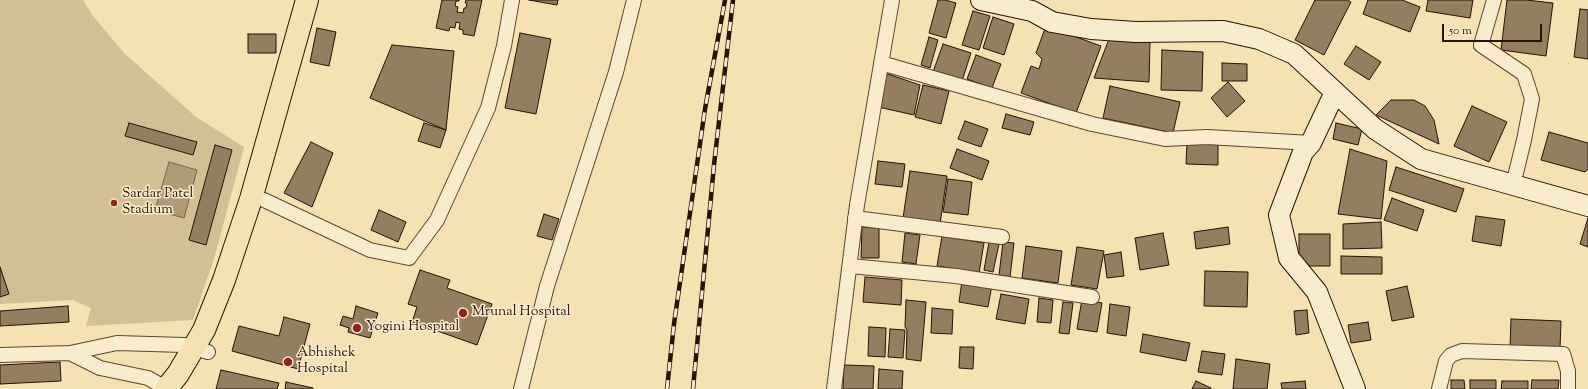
<!DOCTYPE html>
<html>
<head>
<meta charset="utf-8">
<style>
  body { margin:0 }
  #map { position:relative; width:1588px; height:389px; overflow:hidden; background:#f6e1b3; font-family:"Sorts Mill Goudy",serif }
  canvas { display:block }
  .scale { position:absolute; left:1442px; top:24px; width:100px; height:18px; box-sizing:border-box; border:2px solid #291106; border-top:0; padding-left:5px; font-size:12px; line-height:14px; white-space:nowrap; color:#291106; -webkit-text-stroke:3px #f9ecce; paint-order:stroke }
</style>
</head>
<body>
<div id="map">
<canvas width="1588" height="389"></canvas>
<div class="scale">50 m</div>
</div>
<script>
const context = document.querySelector('canvas').getContext('2d');
context.lineJoin = 'round';
function fill(path, color) {
  context.fillStyle = color;
  context.fill(path, 'evenodd');
}
function shape(rows) {
  const path = new Path2D();
  for (const r of rows) {
    path.moveTo(r[0], r[1]);
    for (let i = 2; i < r.length; i += 2) path.lineTo(r[i], r[i + 1]);
  }
  return path;
}
function trace(path, color, width, dash) {
  context.strokeStyle = color;
  context.lineWidth = width;
  context.lineCap = dash ? 'butt' : 'round';
  context.setLineDash(dash || []);
  context.stroke(path);
}
function label(font, color, halo, rows, align = 'center') {
  context.font = font + ' "Sorts Mill Goudy",serif';
  context.lineWidth = 3;
  context.setLineDash([]);
  context.textBaseline = 'middle';
  context.strokeStyle = halo;
  context.fillStyle = color;
  for (const [text, x, y, turn = 0] of rows) {
    context.save();
    context.translate(x, y);
    context.rotate((+turn || 0) * Math.PI / 180);
    context.textAlign = isNaN(turn) ? turn : align;
    if (halo) context.strokeText(text, 0, 0);
    context.fillText(text, 0, 0);
    context.restore();
  }
}
const green = shape([
  [0,0,83,0,94,17,124,53,196,117,244,147,214,259,193,320,86,326,91,308,73,300,0,304]
]);
const water = shape([
  [169,162,197,170,184,218,155,210,169,162]
]);
const building = shape([
  [442,0,459,0,459,1,456,1,455,6,458,7,457,12,463,13,464,8,466,8,467,3,465,3,466,0,482,0,474,36,463,34,463,30,459,29,460,23,456,22,455,28,450,27,449,31,436,28,442,0],
  [529,0,558,0,557,5,529,0],
  [938,0,945,0,956,3,946,38,929,33,938,0],
  [1315,0,1347,0,1351,2,1324,55,1295,40,1315,0],
  [1368,0,1402,0,1420,7,1410,32,1363,14,1368,0],
  [1428,0,1473,0,1470,18,1426,11,1428,0],
  [1507,0,1526,0,1553,3,1546,56,1501,50,1507,0],
  [1580,9,1588,10,1588,59,1574,57,1580,9],
  [973,11,990,16,979,50,962,45,973,11],
  [993,17,1014,24,1004,55,983,48,993,17],
  [1046,26,1101,46,1076,113,1021,93,1031,66,1039,69,1042,59,1036,53,1046,26],
  [317,28,336,32,329,66,310,62,317,28],
  [520,33,551,39,536,114,505,108,520,33],
  [248,34,276,34,276,53,248,53,248,34],
  [929,37,938,40,930,68,921,65,929,37],
  [1109,39,1150,41,1149,82,1094,78,1109,39],
  [943,44,971,53,962,81,933,72,943,44],
  [392,45,454,51,446,130,370,98,392,45],
  [1356,46,1381,62,1369,80,1344,64,1356,46],
  [1162,50,1203,52,1202,91,1161,90,1162,50],
  [976,55,1001,64,992,88,967,79,976,55],
  [1222,63,1247,64,1247,81,1222,81,1222,63],
  [885,73,920,85,914,115,878,107,885,73],
  [1228,82,1245,101,1227,117,1211,98,1228,82],
  [923,85,949,91,941,124,915,117,923,85],
  [1110,86,1180,102,1173,133,1103,118,1110,86],
  [1391,100,1414,100,1425,106,1434,120,1439,144,1376,115,1391,100],
  [1472,106,1507,122,1489,162,1454,146,1472,106],
  [1006,114,1034,122,1030,135,1002,128,1006,114],
  [965,121,988,129,981,147,958,139,965,121],
  [129,123,197,142,193,155,125,136,129,123],
  [424,123,446,130,440,148,418,141,424,123],
  [1336,123,1362,129,1358,145,1333,139,1336,123],
  [1549,132,1588,143,1588,169,1585,172,1541,160,1549,132],
  [311,142,333,153,312,207,284,193,311,142],
  [1187,143,1218,143,1218,165,1186,164,1187,143],
  [215,145,232,150,206,245,189,240,215,145],
  [957,149,989,161,982,180,950,168,957,149],
  [1350,149,1387,161,1381,219,1338,214,1350,149],
  [878,161,905,164,902,187,875,184,878,161],
  [1396,167,1464,189,1456,212,1389,190,1396,167],
  [910,171,947,176,940,224,903,218,910,171],
  [948,179,972,182,968,215,943,212,948,179],
  [1392,198,1424,210,1417,231,1384,220,1392,198],
  [379,210,406,222,398,242,371,230,379,210],
  [544,214,559,219,552,240,537,236,544,214],
  [1476,216,1505,220,1501,246,1472,241,1476,216],
  [1588,218,1588,247,1580,244,1588,218],
  [1381,222,1382,248,1343,249,1343,224,1381,222],
  [862,227,879,227,879,258,861,258,862,227],
  [1228,227,1230,244,1196,249,1194,232,1228,227],
  [905,233,920,235,916,264,902,262,905,233],
  [1163,233,1169,265,1140,270,1135,238,1163,233],
  [1299,234,1330,234,1330,266,1299,266,1299,234],
  [942,236,984,243,979,273,937,266,942,236],
  [989,242,999,244,993,272,984,270,989,242],
  [1003,242,1014,243,1010,277,999,275,1003,242],
  [1026,246,1062,251,1058,283,1022,278,1026,246],
  [1077,247,1104,251,1097,289,1071,285,1077,247],
  [1121,252,1124,276,1107,278,1104,255,1121,252],
  [1341,256,1382,257,1382,274,1341,274,1341,256],
  [0,267,9,294,0,297,0,267],
  [420,270,450,280,447,288,492,304,477,345,412,322,417,307,408,304,420,270],
  [1205,271,1248,272,1247,307,1204,306,1205,271],
  [963,274,993,279,988,307,959,302,963,274],
  [865,277,902,280,901,305,863,302,865,277],
  [1407,286,1414,317,1392,321,1386,291,1407,286],
  [1001,294,1029,299,1025,324,996,319,1001,294],
  [1039,298,1053,300,1051,323,1037,322,1039,298],
  [1082,299,1102,303,1097,332,1077,329,1082,299],
  [906,300,926,302,921,361,906,359,907,330,905,327,906,300],
  [1063,302,1073,303,1069,334,1059,333,1063,302],
  [1110,304,1130,307,1126,336,1107,333,1110,304],
  [68,306,69,322,0,326,0,311,68,306],
  [356,306,378,313,370,338,348,332,349,328,340,325,343,316,353,319,356,306],
  [932,308,953,310,952,334,931,333,932,308],
  [1307,310,1309,333,1296,335,1294,311,1307,310],
  [284,317,310,324,298,369,232,351,239,326,279,336,284,317],
  [1511,319,1561,321,1560,349,1510,347,1511,319],
  [1368,322,1371,340,1351,343,1348,325,1368,322],
  [869,327,886,328,885,357,868,356,869,327],
  [890,329,905,330,903,358,888,357,890,329],
  [1143,334,1190,343,1186,361,1140,352,1143,334],
  [960,347,974,347,973,369,959,368,960,347],
  [1202,351,1225,354,1222,375,1198,372,1202,351],
  [1236,359,1270,364,1267,389,1233,389,1236,359],
  [60,362,61,381,0,384,0,365,60,362],
  [844,365,874,366,873,389,843,389,844,365],
  [879,369,903,371,902,389,878,389,879,369],
  [221,370,279,383,277,389,216,389,221,370],
  [1451,380,1464,380,1465,389,1451,389,1451,380],
  [1470,380,1496,380,1496,389,1470,389,1470,380],
  [1532,380,1559,380,1558,389,1531,389,1532,380],
  [1196,381,1211,388,1211,389,1192,389,1196,381],
  [1305,381,1306,389,1282,389,1281,383,1305,381],
  [1502,381,1528,381,1528,389,1501,389,1502,381],
  [286,382,313,388,313,389,285,389,286,382]
]);
const street = shape([
  [1494,0,1481,45,1524,74,1532,99,1524,140,1513,185],
  [881,63,1092,124,1165,139,1207,137,1311,143],
  [264,200,370,250,409,258,437,220,488,108,504,46,512,0],
  [855,218,1002,237],
  [850,266,956,276,1092,297],
  [0,355,70,353],
  [167,389,148,378,100,368,70,353,117,343,184,345,208,352],
  [521,389,547,286,616,72,634,0],
  [834,389,857,205,892,0],
  [1439,389,1446,361,1451,355,1462,351,1563,354,1568,371,1568,389]
]);
const secondary = shape([
  [981,0,1032,11,1052,22,1091,29,1136,32,1223,31,1259,39,1294,54,1375,129,1421,159,1588,206],
  [1335,92,1311,143,1303,152,1279,215,1289,258,1317,292,1355,389]
]);
const primary = shape([
  [166,389,178,374,204,330,224,280,251,199,307,0]
]);
const rail = shape([
  [667,389,674,324,705,109,725,0],
  [693,389,714,165,733,0]
]);
const markers = [
  [114,203,4,"#8f2418"],
  [463,313,5,"#8f2418"],
  [357,328,5,"#8f2418"],
  [288,362,5,"#8f2418"]
];
const poiNames = [
  ["Sardar Patel",122,195],
  ["Stadium",122,211],
  ["Mrunal Hospital",472,313],
  ["Yogini Hospital",366,328],
  ["Abhishek",297,354],
  ["Hospital",297,370]
];
fill(green, '#d3be96');
fill(water, '#b09a78');
trace(water, '#7a634a', 1);
fill(building, '#947d60');
trace(building, '#291106', 1);
trace(street, '#5c4531', 16);
trace(secondary, '#291106', 22);
trace(primary, '#291106', 24);
trace(street, '#f9ecce', 14);
trace(secondary, '#f9ecce', 20);
trace(primary, '#f6e1b3', 22);
trace(rail, '#291106', 4.5);
trace(rail, '#f9ecce', 3, [9]);
for (const [x, y, r, color] of markers) {
  const dot = new Path2D();
  dot.arc(x, y, r, 0, 2 * Math.PI);
  context.fillStyle = color;
  context.fill(dot);
  trace(dot, '#f9ecce', 1.5);
}
label('14px', '#291106', '#f9ecce', poiNames, 'left');
</script>
</body>
</html>
